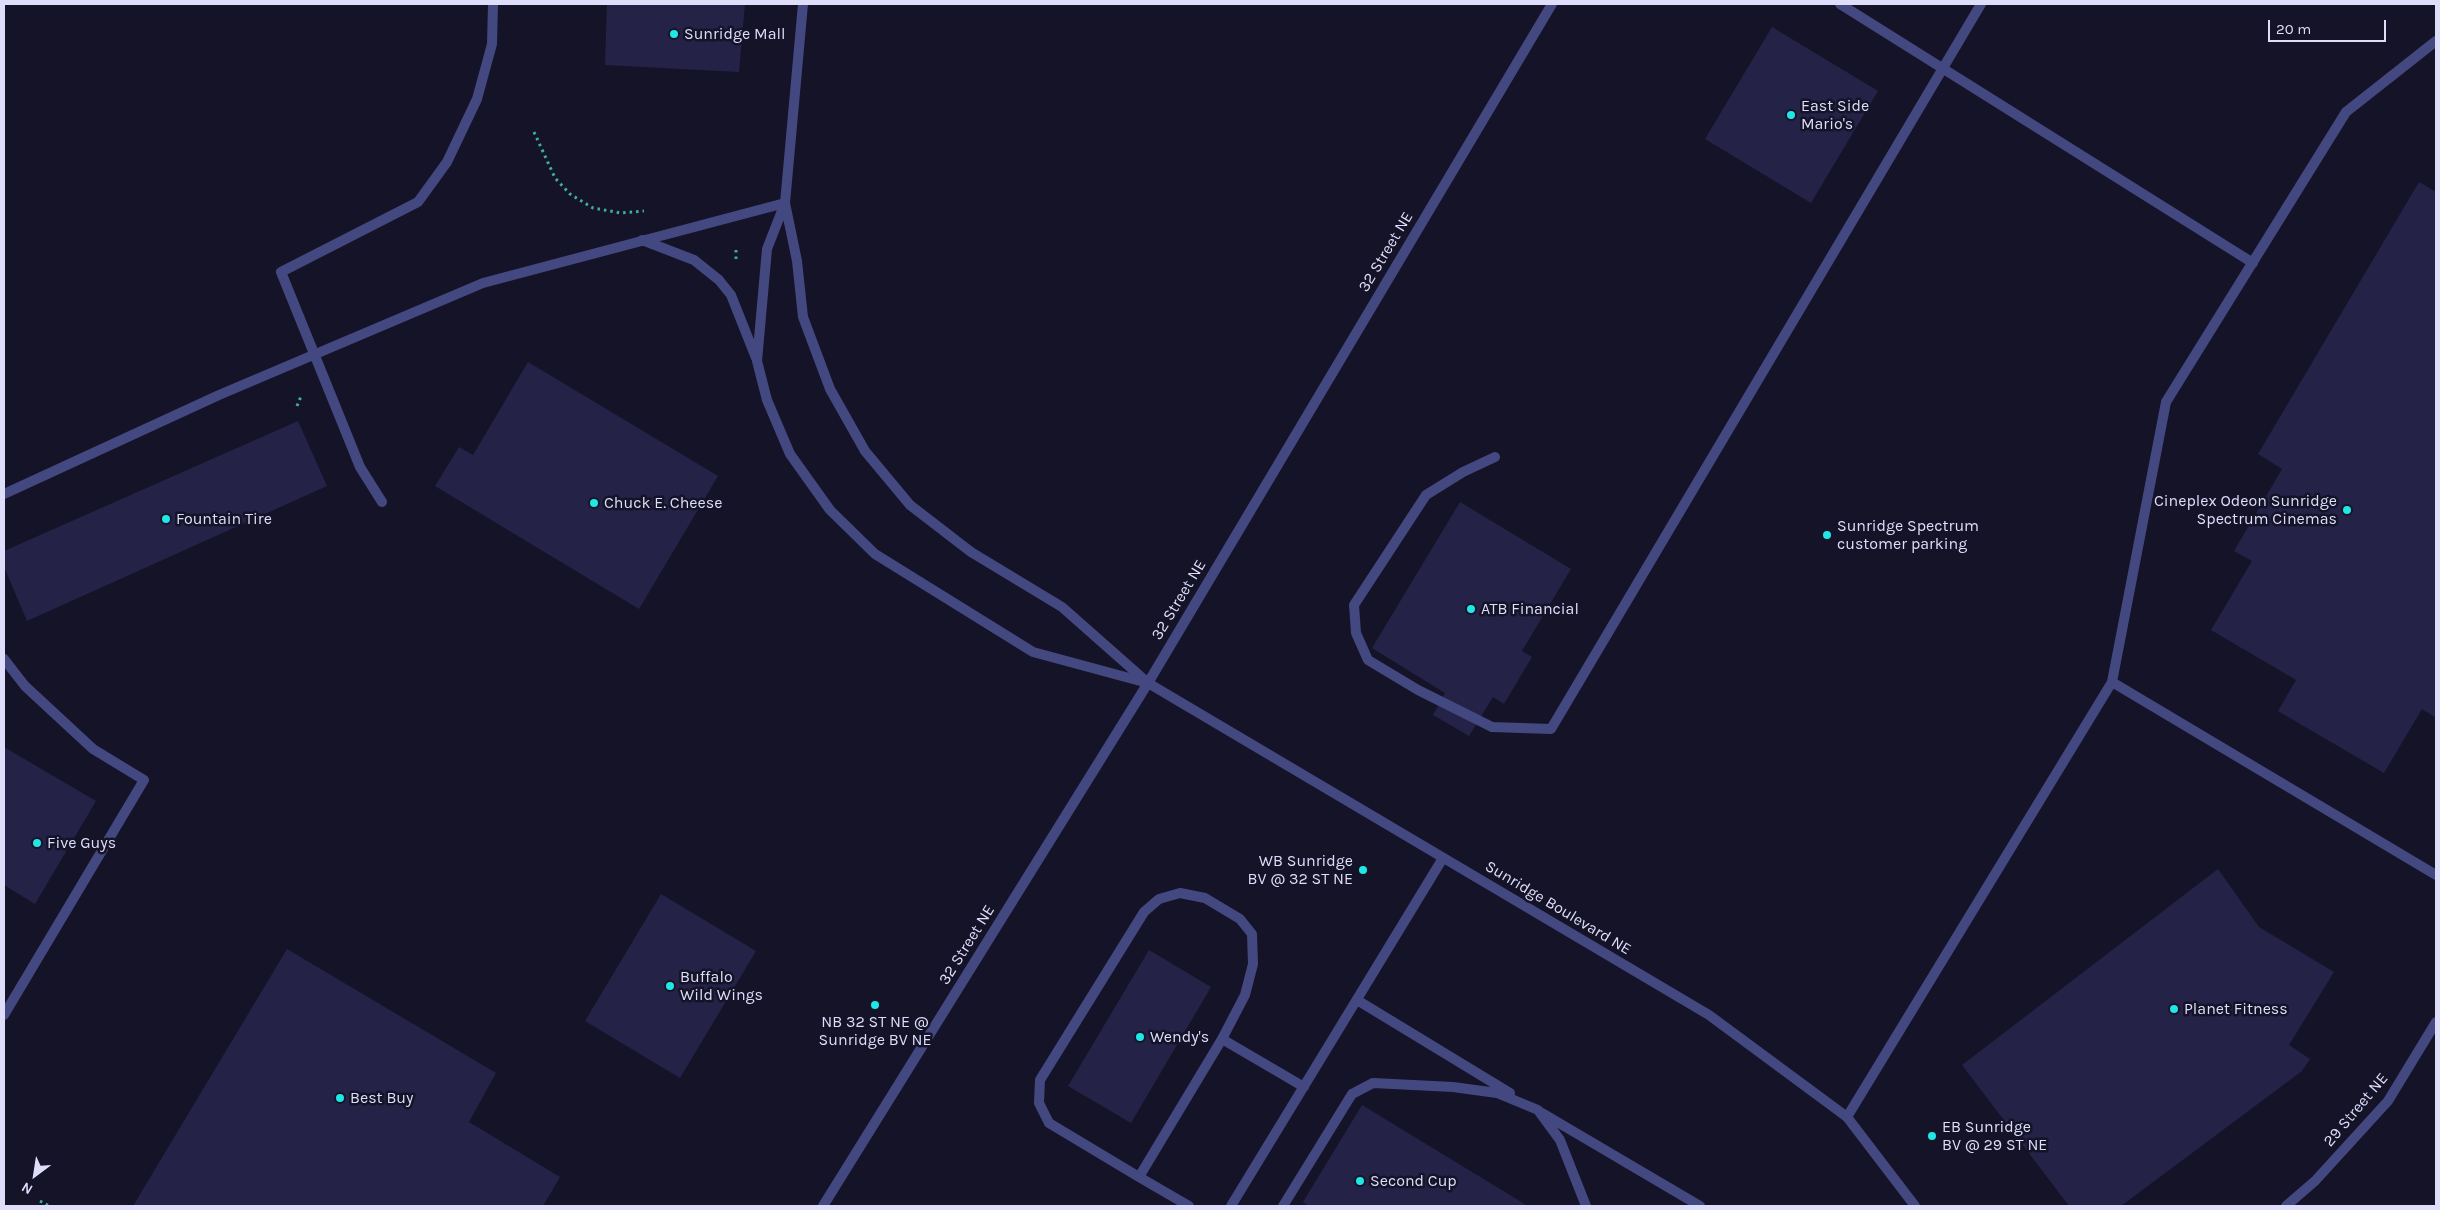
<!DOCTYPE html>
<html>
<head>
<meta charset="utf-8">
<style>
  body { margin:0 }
  #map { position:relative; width:2440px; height:1210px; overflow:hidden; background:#151328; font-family:Karla,sans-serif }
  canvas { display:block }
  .frame { position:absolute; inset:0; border:5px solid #dedefb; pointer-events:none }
  .north { position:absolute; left:10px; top:1150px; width:50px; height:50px; -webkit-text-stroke:4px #151328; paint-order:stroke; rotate:211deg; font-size:14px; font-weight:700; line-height:20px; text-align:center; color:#dedefb }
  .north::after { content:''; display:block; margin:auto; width:18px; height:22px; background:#dedefb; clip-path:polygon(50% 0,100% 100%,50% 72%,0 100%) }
  .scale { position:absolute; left:2268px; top:20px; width:118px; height:22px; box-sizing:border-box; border:2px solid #dedefb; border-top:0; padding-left:6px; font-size:15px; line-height:18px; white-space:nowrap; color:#dedefb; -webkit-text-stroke:4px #151328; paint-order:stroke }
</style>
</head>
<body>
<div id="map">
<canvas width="2440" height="1210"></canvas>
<div class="frame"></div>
<div class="north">N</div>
<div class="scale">20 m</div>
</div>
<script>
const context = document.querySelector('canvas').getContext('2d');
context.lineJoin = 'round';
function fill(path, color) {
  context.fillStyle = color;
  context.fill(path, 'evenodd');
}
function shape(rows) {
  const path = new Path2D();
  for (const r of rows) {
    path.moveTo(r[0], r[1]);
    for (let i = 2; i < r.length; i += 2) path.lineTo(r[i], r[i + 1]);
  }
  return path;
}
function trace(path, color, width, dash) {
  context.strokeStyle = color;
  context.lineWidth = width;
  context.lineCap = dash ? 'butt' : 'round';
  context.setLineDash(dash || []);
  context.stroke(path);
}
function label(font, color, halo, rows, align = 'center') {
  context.font = font + ' Karla,sans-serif';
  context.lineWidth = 5;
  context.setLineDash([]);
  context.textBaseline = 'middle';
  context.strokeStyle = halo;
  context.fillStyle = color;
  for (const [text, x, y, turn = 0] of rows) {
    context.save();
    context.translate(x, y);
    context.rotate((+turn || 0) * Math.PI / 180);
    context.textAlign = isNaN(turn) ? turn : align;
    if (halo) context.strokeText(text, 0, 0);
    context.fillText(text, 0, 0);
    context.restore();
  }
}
const building = shape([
  [607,4,745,4,739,72,605,65],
  [1772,27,1878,91,1811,203,1705,139],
  [2419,182,2436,192,2436,718,2422,709,2384,773,2278,711,2296,680,2211,630,2252,561,2234,551,2282,469,2258,454],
  [528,362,718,476,639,609,435,486,459,447,473,455],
  [298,421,327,486,27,621,4,567,4,551],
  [1460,502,1571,569,1522,651,1532,657,1504,704,1493,697,1469,736,1433,715,1445,693,1372,648],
  [4,747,96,801,35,904,4,885],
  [2218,869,2259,927,2334,972,2289,1045,2310,1059,2302,1071,2121,1206,2069,1206,1962,1065],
  [661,894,756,951,680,1078,585,1021],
  [287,949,496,1073,469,1122,560,1177,543,1206,133,1206],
  [1149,950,1211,987,1131,1123,1068,1086],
  [1362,1105,1528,1206,1309,1206,1303,1202]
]);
const path = shape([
  [534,132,555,178,570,194,593,208,621,213,644,211],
  [736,250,736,261],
  [297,406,302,394],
  [40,1201,49,1206]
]);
const service = shape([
  [803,4,785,203,797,261,803,317,830,389,865,451,910,505,971,552,1062,607,1148,683],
  [1840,4,2253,263],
  [785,203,767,249,757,361,767,400,790,454,830,510,875,554,1033,652,1144,682],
  [642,240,694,260,719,280,731,295,756,358],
  [1495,457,1463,472,1426,495,1354,605,1356,633,1368,660,1418,690,1492,727,1551,729,1981,4],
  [4,494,219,395,483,283,785,203],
  [382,502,360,467,281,272,418,202,447,162,477,99,492,44,493,4],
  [4,659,25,686,93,749,144,780,4,1015],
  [2112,682,2166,402,2346,112,2436,41],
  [1357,1000,1510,1093],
  [1222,1039,1304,1087],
  [1542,1113,1700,1206],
  [1847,1117,2112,682,2436,875],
  [1139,1177,1222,1039,1245,995,1253,964,1252,934,1240,919,1205,898,1180,893,1159,899,1144,912,1040,1080,1039,1103,1049,1123,1139,1177,1189,1206],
  [1231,1206,1443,858],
  [1283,1206,1352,1094,1373,1083,1453,1087,1497,1093,1538,1110,1560,1140,1586,1206]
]);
const minor = shape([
  [2286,1206,2315,1181,2388,1101,2436,1022]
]);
const tertiary = shape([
  [1148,683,1709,1015,1847,1117,1915,1206],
  [823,1206,1148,683,1552,4]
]);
const markers = [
  [674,34,5,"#20e6e5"],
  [1791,115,5,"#20e6e5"],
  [594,503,5,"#20e6e5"],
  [2347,510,5,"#20e6e5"],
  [166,519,5,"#20e6e5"],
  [1827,535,5,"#20e6e5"],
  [1471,609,5,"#20e6e5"],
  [37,843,5,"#20e6e5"],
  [1363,870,5,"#20e6e5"],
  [670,986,5,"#20e6e5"],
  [875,1005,5,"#20e6e5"],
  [2174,1009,5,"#20e6e5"],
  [1140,1037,5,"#20e6e5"],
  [340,1098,5,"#20e6e5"],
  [1932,1136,5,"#20e6e5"],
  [1360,1181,5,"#20e6e5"]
];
const poiNames = [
  ["Sunridge Mall",684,34],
  ["East Side",1801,106],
  ["Mario's",1801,124],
  ["Cineplex Odeon Sunridge",2337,501,"right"],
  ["Spectrum Cinemas",2337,519,"right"],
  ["Chuck E. Cheese",604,503],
  ["Fountain Tire",176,519],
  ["Sunridge Spectrum",1837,526],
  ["customer parking",1837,544],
  ["ATB Financial",1481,609],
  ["Five Guys",47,843],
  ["WB Sunridge",1353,861,"right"],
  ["BV @ 32 ST NE",1353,879,"right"],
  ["Buffalo",680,977],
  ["Wild Wings",680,995],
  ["Planet Fitness",2184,1009],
  ["NB 32 ST NE @",875,1022,"center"],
  ["Sunridge BV NE",875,1040,"center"],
  ["Wendy's",1150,1037],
  ["Best Buy",350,1098],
  ["EB Sunridge",1942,1127],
  ["BV @ 29 ST NE",1942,1145],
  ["Second Cup",1370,1181]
];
const streetNames = [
  ["32 Street NE",1386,252,-59],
  ["32 Street NE",1179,600,-59],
  ["Sunridge Boulevard NE",1558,908,31],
  ["32 Street NE",967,945,-58],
  ["29 Street NE",2356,1110,-50]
];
fill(building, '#252247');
trace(path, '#3faf9d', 3, [2.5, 4]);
trace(service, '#444881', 10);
trace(minor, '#444881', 10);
trace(tertiary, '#444881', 10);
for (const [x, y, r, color] of markers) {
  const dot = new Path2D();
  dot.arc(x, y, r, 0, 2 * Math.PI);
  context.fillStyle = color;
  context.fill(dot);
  trace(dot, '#151328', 2);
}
label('16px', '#dedefb', '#151328', poiNames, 'left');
label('16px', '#dedefb', '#151328', streetNames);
</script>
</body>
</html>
